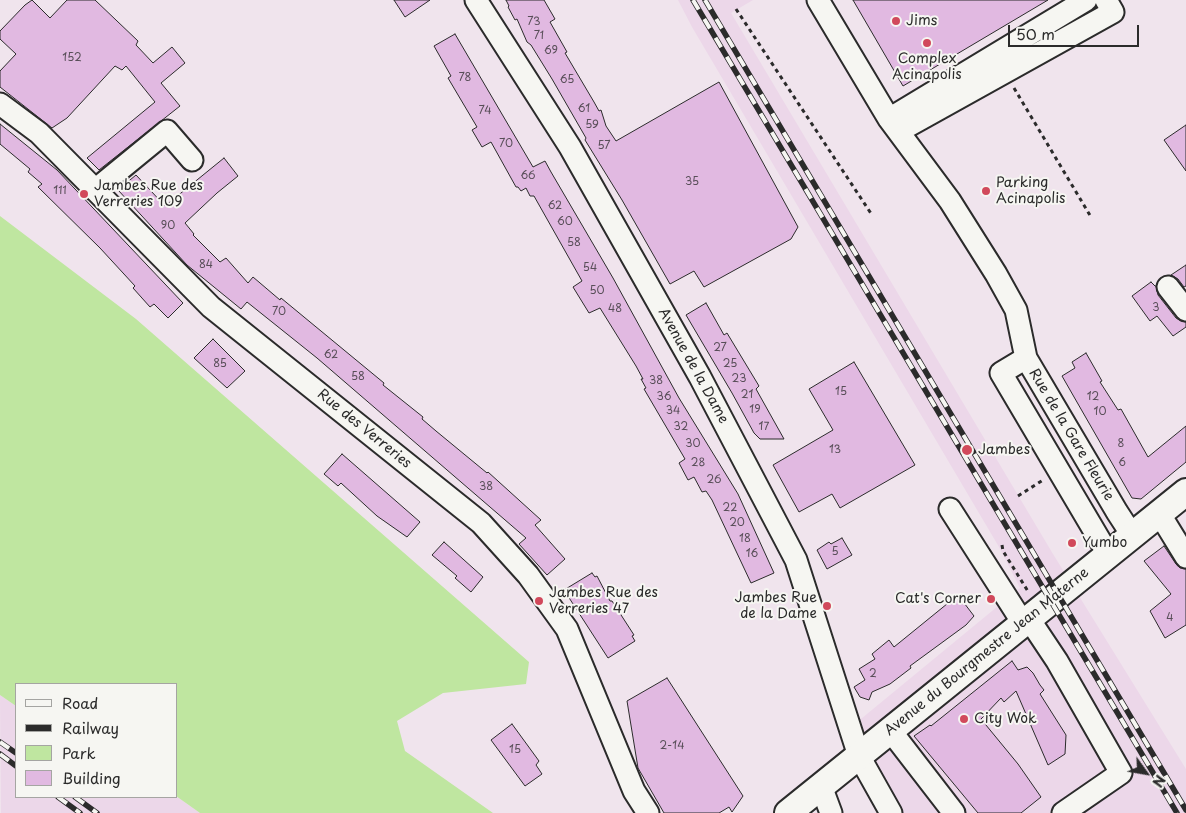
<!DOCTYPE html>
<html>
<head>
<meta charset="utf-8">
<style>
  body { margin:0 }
  #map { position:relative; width:1186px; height:813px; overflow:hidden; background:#f0e4ed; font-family:"Playpen Sans",sans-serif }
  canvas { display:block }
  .legend { position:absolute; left:15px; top:683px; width:162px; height:115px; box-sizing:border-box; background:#f6f6f2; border:1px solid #a5a5a2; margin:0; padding:6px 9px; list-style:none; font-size:15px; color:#2b2b2b }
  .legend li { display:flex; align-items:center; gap:10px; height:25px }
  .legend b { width:25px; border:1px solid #a5a5a2 }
  .north { position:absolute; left:1121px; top:748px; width:50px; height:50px; -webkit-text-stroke:4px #f6f6f2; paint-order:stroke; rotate:122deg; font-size:14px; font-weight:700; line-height:20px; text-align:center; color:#2b2b2b }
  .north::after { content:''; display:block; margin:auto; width:18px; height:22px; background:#2b2b2b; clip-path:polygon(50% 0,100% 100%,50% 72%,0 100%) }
  .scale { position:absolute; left:1008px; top:25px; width:131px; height:22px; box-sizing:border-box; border:2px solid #2b2b2b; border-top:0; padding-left:6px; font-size:15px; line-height:18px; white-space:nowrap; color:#2b2b2b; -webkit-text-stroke:4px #f6f6f2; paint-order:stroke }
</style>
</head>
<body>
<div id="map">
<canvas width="1186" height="813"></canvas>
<ul class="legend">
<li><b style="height:6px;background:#f6f6f2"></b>Road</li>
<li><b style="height:6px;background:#2b2b2b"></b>Railway</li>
<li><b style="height:14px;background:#bfe6a0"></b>Park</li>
<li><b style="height:14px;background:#e1b9e1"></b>Building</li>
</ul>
<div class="north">N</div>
<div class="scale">50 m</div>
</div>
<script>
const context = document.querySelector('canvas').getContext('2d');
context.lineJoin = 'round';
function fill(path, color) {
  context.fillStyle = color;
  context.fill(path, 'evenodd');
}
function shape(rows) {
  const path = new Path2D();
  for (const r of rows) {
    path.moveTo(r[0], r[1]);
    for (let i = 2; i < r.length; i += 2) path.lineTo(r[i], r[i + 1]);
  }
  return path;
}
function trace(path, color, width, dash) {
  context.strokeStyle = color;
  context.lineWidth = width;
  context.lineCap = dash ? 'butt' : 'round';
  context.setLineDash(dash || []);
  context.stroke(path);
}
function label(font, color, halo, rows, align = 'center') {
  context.font = font + ' "Playpen Sans",sans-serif';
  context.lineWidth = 4;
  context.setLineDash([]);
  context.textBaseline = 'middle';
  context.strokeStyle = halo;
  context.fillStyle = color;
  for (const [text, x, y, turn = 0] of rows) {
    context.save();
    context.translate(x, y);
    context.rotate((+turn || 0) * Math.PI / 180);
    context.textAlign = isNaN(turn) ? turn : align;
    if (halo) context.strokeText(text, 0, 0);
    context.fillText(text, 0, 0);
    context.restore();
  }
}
const built = shape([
  [678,0,753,0,731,13,1053,554,1186,769,1186,813,879,813,839,737,1020,588,999,547,692,27],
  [0,695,16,706,16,797,176,796,200,813,1,813]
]);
const green = shape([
  [0,216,136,319,529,662,526,684,443,693,397,721,405,751,493,813,200,813,176,796,176,684,16,684,16,706,0,695]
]);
const building = shape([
  [32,0,50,18,67,0,95,0,138,41,136,45,153,63,172,47,185,63,161,83,180,106,99,170,87,158,155,102,126,66,122,70,115,66,67,118,52,128,0,87,0,71,16,54,0,39,0,31,25,5,32,0],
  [394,0,430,0,405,17,394,0],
  [506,0,544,0,555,19,550,22,567,52,565,53,594,102,599,111,601,110,606,126,616,141,719,82,798,227,791,239,704,287,694,271,670,284,622,200,585,140,586,138,552,79,531,45,527,42,517,19,515,20,508,7,509,6,506,0],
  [853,0,1048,0,903,86,853,0],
  [455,34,533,167,545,161,551,172,613,278,679,398,738,494,774,573,751,583,712,500,706,491,702,492,694,477,688,480,679,463,685,459,644,389,646,388,641,379,643,379,636,366,600,308,589,313,573,287,582,281,534,196,530,196,526,188,521,191,518,187,516,187,491,142,482,147,472,130,477,127,448,78,451,76,434,46,455,34],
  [0,124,57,170,183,303,168,318,154,304,150,307,133,288,135,286,100,248,38,187,42,184,28,172,30,169,0,144,0,124],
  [1186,125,1186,171,1164,140,1186,125],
  [224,158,238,176,217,193,185,223,194,234,193,235,220,262,226,258,248,283,253,277,280,300,281,298,304,317,384,383,383,385,423,417,422,419,436,431,487,473,488,472,541,520,535,525,565,559,547,575,519,544,526,538,317,358,247,302,241,309,187,265,118,190,136,175,165,206,224,158],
  [1186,265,1186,286,1184,287,1178,279,1171,275,1186,265],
  [1151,282,1155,286,1156,286,1158,295,1176,318,1181,321,1186,322,1186,327,1173,336,1157,316,1150,321,1132,296,1151,282],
  [706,303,724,335,727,333,759,386,756,389,784,439,760,439,754,433,732,393,686,315,706,303],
  [213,339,245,371,227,388,194,358,213,339],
  [1086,353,1102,381,1100,382,1118,410,1121,409,1148,457,1186,426,1186,462,1141,499,1132,498,1062,376,1075,368,1072,362,1086,353],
  [854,362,915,465,840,508,832,494,799,512,773,465,833,430,809,389,854,362],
  [342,454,420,522,407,537,377,516,341,483,338,486,324,474,342,454],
  [842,538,852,555,827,569,817,550,829,542,831,544,842,538],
  [444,542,483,577,471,592,455,578,457,576,432,555,444,542],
  [1164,546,1176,564,1180,568,1186,569,1186,625,1165,638,1150,611,1171,594,1144,561,1164,546],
  [592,573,595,577,597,576,610,601,612,601,634,635,632,636,635,641,608,658,564,590,592,573],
  [958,595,974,616,966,625,910,666,911,668,890,684,872,692,869,700,860,697,854,687,865,680,859,669,875,659,872,654,889,640,894,647,958,595],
  [1012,661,1018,670,1027,667,1033,673,1040,685,1044,690,1040,694,1066,735,1065,754,1048,765,1016,691,1004,702,1001,698,981,719,1018,764,1041,797,1021,813,978,813,914,736,930,725,931,726,1012,661],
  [667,678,743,796,732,812,729,807,719,813,664,813,638,768,627,701,667,678],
  [512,724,539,761,536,765,542,774,525,786,491,740,512,724]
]);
const path = shape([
  [736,9,872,215],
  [1014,88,1091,217],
  [1018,496,1043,480],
  [1002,545,1003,551,1029,593]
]);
const minor = shape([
  [476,0,570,147,700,377,796,560,859,756,891,813],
  [818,0,889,119,950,201,996,274,1016,310,1026,358,1117,512,1132,535],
  [0,104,39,133,211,307,481,523,528,575,567,629,634,791,648,813],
  [889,119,1086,0],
  [899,131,1113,12,1106,0],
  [95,190,167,131,192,160],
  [1168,287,1186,310],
  [1026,358,1001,373,1108,554],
  [950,509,1023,623],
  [1159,513,1186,557],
  [1029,619,1057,661,1121,773,1063,813],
  [890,730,954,813],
  [821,786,831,813]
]);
const major = shape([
  [788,813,1186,492]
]);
const rail = shape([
  [693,0,1177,813],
  [705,0,1186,810],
  [0,742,16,753],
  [0,754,16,766],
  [58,797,80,813],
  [75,797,97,813]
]);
const markers = [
  [896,21,5,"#d1495b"],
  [927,43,5,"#d1495b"],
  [986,191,5,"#d1495b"],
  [84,194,5,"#d1495b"],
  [967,450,6,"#d1495b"],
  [1072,543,5,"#d1495b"],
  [991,599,5,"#d1495b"],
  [539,601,5,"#d1495b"],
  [827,606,5,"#d1495b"],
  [964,719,5,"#d1495b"]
];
const numberNames = [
  ["73",534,22],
  ["71",539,36],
  ["69",551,51],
  ["152",72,58],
  ["78",465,78],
  ["65",567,80],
  ["61",584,109],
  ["74",485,111],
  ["59",592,125],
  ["70",506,144],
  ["57",604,146],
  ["66",528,176],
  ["35",692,182],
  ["111",60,191],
  ["62",555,206],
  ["60",565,222],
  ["90",168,226],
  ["58",574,243],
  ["84",206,265],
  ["54",590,268],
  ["50",597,291],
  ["3",1156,308],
  ["48",615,309],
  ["70",279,312],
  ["27",720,348],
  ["62",331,355],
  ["85",220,364],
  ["25",730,364],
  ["58",358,377],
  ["23",739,379],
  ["38",656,381],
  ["15",841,392],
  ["21",747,395],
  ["36",664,397],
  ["12",1093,397],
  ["19",755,410],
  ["34",673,411],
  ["10",1100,412],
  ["32",681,427],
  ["17",764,427],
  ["30",693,444],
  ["8",1121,444],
  ["13",835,450],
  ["28",698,463],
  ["6",1122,463],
  ["26",714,480],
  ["38",486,487],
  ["22",730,508],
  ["20",737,523],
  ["18",745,539],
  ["5",835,552],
  ["16",752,554],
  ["4",1170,618],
  ["2",873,674],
  ["2-14",672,746],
  ["15",515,750]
];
const poiNames = [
  ["Jims",906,21],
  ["Complex",927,59,"center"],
  ["Acinapolis",927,75,"center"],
  ["Parking",996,183],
  ["Acinapolis",996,199],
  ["Jambes Rue des",94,186],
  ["Verreries 109",94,202],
  ["Jambes",978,450],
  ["Yumbo",1082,543],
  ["Jambes Rue des",549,593],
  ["Verreries 47",549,609],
  ["Jambes Rue",817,598,"right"],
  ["de la Dame",817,614,"right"],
  ["Cat's Corner",981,599,"right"],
  ["City Wok",974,719]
];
const streetNames = [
  ["Avenue de la Dame",693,366,61],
  ["Rue des Verreries",364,429,39],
  ["Rue de la Gare Fleurie",1071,435,59],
  ["Avenue du Bourgmestre Jean Materne",987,652,-39]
];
fill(built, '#ecd7e9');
fill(green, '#bfe6a0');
fill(building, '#e1b9e1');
trace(building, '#2b2b2b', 1);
trace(minor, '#2b2b2b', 25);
trace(major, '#2b2b2b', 30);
trace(path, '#2b2b2b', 3, [4, 4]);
trace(minor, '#f6f6f2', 21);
trace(major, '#f6f6f2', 26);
trace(rail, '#2b2b2b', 5.5);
trace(rail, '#f6f6f2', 4, [11]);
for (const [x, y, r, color] of markers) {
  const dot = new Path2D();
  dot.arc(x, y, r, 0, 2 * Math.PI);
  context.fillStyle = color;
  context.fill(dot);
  trace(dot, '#f6f6f2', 2);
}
label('11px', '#584e58', null, numberNames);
label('14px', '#2b2b2b', '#f6f6f2', poiNames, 'left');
label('14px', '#2b2b2b', '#f6f6f2', streetNames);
</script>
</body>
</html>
